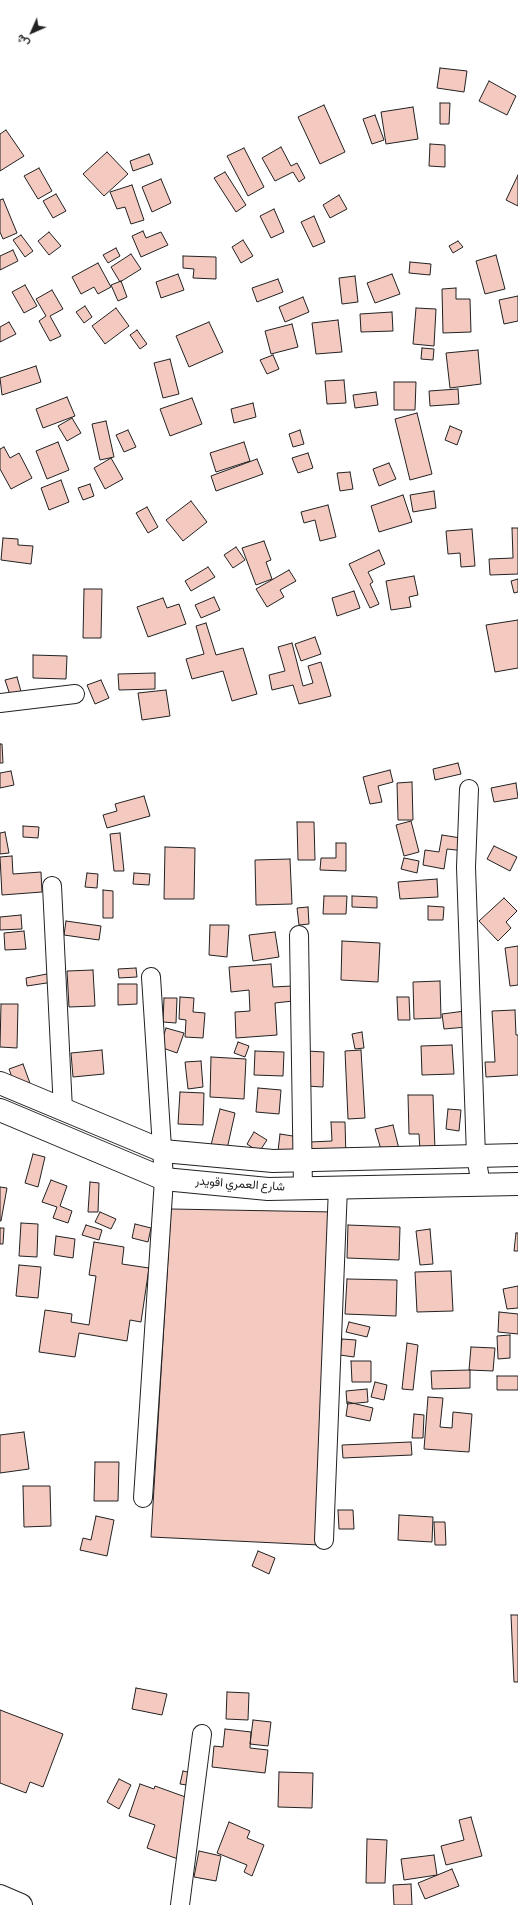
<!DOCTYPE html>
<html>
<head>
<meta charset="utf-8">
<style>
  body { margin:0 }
  #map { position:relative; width:518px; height:1905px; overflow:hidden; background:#fff; font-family:"Source Sans 3",Vazirmatn,sans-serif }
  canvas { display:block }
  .north { position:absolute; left:12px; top:12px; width:40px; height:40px; -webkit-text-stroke:3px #fff; paint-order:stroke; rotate:225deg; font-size:11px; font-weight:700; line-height:16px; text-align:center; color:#222 }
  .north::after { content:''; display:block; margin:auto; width:14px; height:18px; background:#222; clip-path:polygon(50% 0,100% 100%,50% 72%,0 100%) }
</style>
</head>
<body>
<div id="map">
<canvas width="518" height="1905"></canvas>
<div class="north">ش</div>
</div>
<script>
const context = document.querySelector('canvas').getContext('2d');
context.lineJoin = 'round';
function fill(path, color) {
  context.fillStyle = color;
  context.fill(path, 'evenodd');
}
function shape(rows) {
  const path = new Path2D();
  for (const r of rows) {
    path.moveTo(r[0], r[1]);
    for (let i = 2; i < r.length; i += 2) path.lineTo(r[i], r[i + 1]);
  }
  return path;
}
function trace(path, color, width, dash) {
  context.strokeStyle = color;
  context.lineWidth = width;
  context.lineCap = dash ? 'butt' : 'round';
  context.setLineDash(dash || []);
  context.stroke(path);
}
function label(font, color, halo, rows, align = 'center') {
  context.font = font + ' "Source Sans 3",Vazirmatn,sans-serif';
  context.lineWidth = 3;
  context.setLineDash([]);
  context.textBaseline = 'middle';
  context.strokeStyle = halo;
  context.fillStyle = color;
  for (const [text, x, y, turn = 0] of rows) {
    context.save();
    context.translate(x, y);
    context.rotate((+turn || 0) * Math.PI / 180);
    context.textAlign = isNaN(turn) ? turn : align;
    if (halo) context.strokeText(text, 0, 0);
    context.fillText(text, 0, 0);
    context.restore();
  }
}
const building = shape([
  [440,68,467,71,464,92,437,88,440,68],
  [489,81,516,96,507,115,479,101,489,81],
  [440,103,450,103,449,124,440,124,440,103],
  [324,105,345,152,320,164,298,117,324,105],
  [413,107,418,139,386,144,381,112,413,107],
  [375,115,384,140,372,144,363,119,375,115],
  [6,130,24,156,0,171,0,134,6,130],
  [430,144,445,145,445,167,429,166,430,144],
  [281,147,291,166,297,163,305,178,299,182,293,172,275,181,262,158,281,147],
  [244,148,264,187,248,196,227,156,244,148],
  [107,152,128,174,104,196,83,174,107,152],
  [149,154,153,164,133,171,130,161,149,154],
  [39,168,52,191,38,199,24,176,39,168],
  [225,172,246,205,236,212,214,178,225,172],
  [518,175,518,206,506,200,518,175],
  [161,179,171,203,152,212,142,187,161,179],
  [132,185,144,220,131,224,125,207,117,209,110,192,132,185],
  [56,194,66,211,53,218,43,201,56,194],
  [339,195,347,209,330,218,323,205,339,195],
  [3,199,17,233,3,239,0,232,0,200,3,199],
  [274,209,284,232,271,238,260,216,274,209],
  [314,216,325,242,313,247,301,222,314,216],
  [143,231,146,238,161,232,168,245,141,257,132,236,143,231],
  [49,232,61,246,49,255,38,241,49,232],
  [21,235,33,251,25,257,13,240,21,235],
  [243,240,253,256,241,263,232,247,243,240],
  [458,241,463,247,453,253,449,246,458,241],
  [116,248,120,256,108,263,103,255,116,248],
  [13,250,18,261,0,270,0,256,13,250],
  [131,254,141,269,120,282,111,267,131,254],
  [496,255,505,289,485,294,476,261,496,255],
  [183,256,216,257,216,279,193,278,194,269,183,268,183,256],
  [410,262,431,264,430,275,409,273,410,262],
  [98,263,111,287,98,294,94,287,81,294,72,277,98,263],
  [178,274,184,290,161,298,156,282,178,274],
  [392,274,400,294,375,303,367,283,392,274],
  [355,276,358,302,342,304,339,278,355,276],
  [278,279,283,292,257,302,252,288,278,279],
  [121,281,127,297,118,301,111,285,121,281],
  [25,285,37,306,24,313,12,292,25,285],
  [456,288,456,299,470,299,471,332,443,333,442,289,456,288],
  [52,290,63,309,50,316,61,336,50,341,39,321,46,316,36,299,52,290],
  [518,296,518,321,504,324,499,300,518,296],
  [303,297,309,312,285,322,279,307,303,297],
  [85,306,92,317,84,323,76,312,85,306],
  [116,308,129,326,105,344,92,326,116,308],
  [416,308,436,309,434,346,413,344,416,308],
  [392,312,393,331,361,332,360,314,392,312],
  [338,320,342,352,316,354,312,323,338,320],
  [9,322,16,334,0,342,0,327,9,322],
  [209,322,223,352,189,367,176,336,209,322],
  [292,324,298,347,271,354,265,331,292,324],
  [137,330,147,344,140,349,130,335,137,330],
  [422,348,434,349,433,360,421,359,422,348],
  [478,350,481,384,450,388,446,353,478,350],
  [273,355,279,369,267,374,260,360,273,355],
  [170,359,179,394,163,398,154,363,170,359],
  [36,366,41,382,2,395,0,378,36,366],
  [344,380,346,403,327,404,325,381,344,380],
  [394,382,416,382,415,410,394,410,394,382],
  [458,389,459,404,430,406,429,391,458,389],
  [376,392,378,405,355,408,353,395,376,392],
  [67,397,75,416,43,428,36,409,67,397],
  [192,398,202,424,170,436,160,409,192,398],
  [253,403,256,417,234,423,231,409,253,403],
  [417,413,432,474,410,480,395,419,417,413],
  [72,418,81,433,67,441,58,426,72,418],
  [106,421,114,457,100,460,92,424,106,421],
  [450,426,462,431,457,445,445,440,450,426],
  [128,430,136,447,124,452,116,435,128,430],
  [300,430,304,444,293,447,289,434,300,430],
  [58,442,69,470,47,479,36,451,58,442],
  [244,442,250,461,216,472,210,453,244,442],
  [4,447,10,458,19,453,32,478,11,489,0,469,0,449,4,447],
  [308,453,313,468,298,473,292,458,308,453],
  [111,458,123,479,105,489,94,468,111,458],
  [257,459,263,474,216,491,211,476,257,459],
  [389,463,396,479,379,486,373,469,389,463],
  [350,472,353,489,340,491,337,473,350,472],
  [61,480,69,502,49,510,41,488,61,480],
  [90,484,94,496,83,500,78,488,90,484],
  [434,491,436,508,413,512,410,495,434,491],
  [403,495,412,522,379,532,371,506,403,495],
  [191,501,207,522,183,541,166,520,191,501],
  [328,505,336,537,320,541,315,520,304,523,301,512,328,505],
  [147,507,158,527,148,533,136,513,147,507],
  [512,528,518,528,518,574,490,575,489,559,513,558,512,528],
  [472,529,475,566,461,567,460,553,448,554,446,531,472,529],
  [3,538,18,539,18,545,33,546,31,564,1,560,3,538],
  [264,541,271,560,266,562,272,579,256,585,242,548,264,541],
  [236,547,245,560,233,568,224,555,236,547],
  [379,550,385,564,368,572,373,582,370,584,379,604,370,608,349,564,379,550],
  [208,567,215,577,191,591,185,581,208,567],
  [289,570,296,581,280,590,284,597,267,607,256,589,289,570],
  [414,576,418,595,409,597,411,607,391,610,386,581,414,576],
  [518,579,518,592,514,593,511,581,518,579],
  [84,589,102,589,101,638,83,638,84,589],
  [354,591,360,608,337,616,332,598,354,591],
  [214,597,220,610,201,618,195,605,214,597],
  [163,598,167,608,179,604,186,624,148,637,137,607,163,598],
  [518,620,518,668,495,672,486,625,518,620],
  [206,623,216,655,243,648,257,694,232,701,223,671,192,679,186,659,204,654,196,626,206,623],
  [315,637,321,654,301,661,295,644,315,637],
  [292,643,303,686,313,683,308,666,321,662,331,696,299,704,293,685,272,690,269,675,285,671,278,647,292,643],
  [33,655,67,656,66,679,33,678,33,655],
  [155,673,155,689,119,690,118,674,155,673],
  [17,677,22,695,11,698,5,680,17,677],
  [101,680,109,698,95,704,87,685,101,680],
  [166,690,170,716,142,720,138,693,166,690],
  [0,744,2,744,3,763,0,763,0,744],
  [458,763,461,774,435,780,433,769,458,763],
  [390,770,393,782,378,786,382,802,370,804,363,777,390,770],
  [11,771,14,785,0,788,0,773,11,771],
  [412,782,413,820,398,820,397,783,412,782],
  [516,783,518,798,494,802,491,788,516,783],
  [144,796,150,816,107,828,103,815,117,811,115,804,144,796],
  [411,821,419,852,404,856,396,825,411,821],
  [297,822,314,822,315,860,298,860,297,822],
  [23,826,39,827,38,838,23,837,23,826],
  [5,832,9,853,0,854,0,833,5,832],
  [120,833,124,871,114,871,110,834,120,833],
  [442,835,467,839,465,851,447,849,444,869,423,865,425,850,439,852,442,835],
  [336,843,346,843,346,871,320,870,321,858,336,858,336,843],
  [494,846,517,857,510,871,487,859,494,846],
  [165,847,195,848,194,899,164,899,165,847],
  [12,856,13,874,41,872,42,892,2,895,0,857,12,856],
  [404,858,419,861,417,873,401,869,404,858],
  [290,859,292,904,256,905,255,860,290,859],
  [87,873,98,874,97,888,85,887,87,873],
  [134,873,150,874,149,885,133,884,134,873],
  [437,879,438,897,400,899,398,882,437,879],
  [103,890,113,891,113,918,103,918,103,890],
  [324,896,347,896,346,914,323,914,324,896],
  [352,896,377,897,377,908,352,907,352,896],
  [504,898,517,911,506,922,511,928,498,941,479,921,504,898],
  [428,906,444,907,443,920,428,920,428,906],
  [308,907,309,924,299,925,297,908,308,907],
  [21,915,22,929,0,930,0,917,21,915],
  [66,921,101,926,99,940,64,935,66,921],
  [210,925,229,925,227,957,209,955,210,925],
  [24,931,26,949,5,950,4,933,24,931],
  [275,932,279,957,253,961,249,935,275,932],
  [342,941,380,943,378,982,341,980,342,941],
  [518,946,518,985,510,986,505,948,518,946],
  [271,964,273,987,292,986,293,1001,275,1003,277,1035,236,1038,235,1012,250,1011,249,990,231,992,229,967,271,964],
  [136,968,137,977,119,978,118,969,136,968],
  [93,970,95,1006,69,1007,67,971,93,970],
  [52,973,53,982,27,986,26,978,52,973],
  [440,981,441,1018,414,1019,413,982,440,981],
  [118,984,137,984,137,1004,118,1005,118,984],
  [180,997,194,998,193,1012,205,1013,203,1038,185,1037,186,1020,179,1019,180,997],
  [397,997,409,997,410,1020,398,1020,397,997],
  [164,998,177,998,176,1023,163,1022,164,998],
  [1,1004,18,1004,17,1048,0,1047,1,1004],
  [515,1010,516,1035,518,1035,518,1075,486,1077,485,1062,495,1062,492,1011,515,1010],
  [465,1011,467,1027,444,1029,442,1014,465,1011],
  [166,1028,184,1033,177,1053,160,1047,166,1028],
  [362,1032,364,1048,355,1049,352,1034,362,1032],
  [238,1042,249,1046,245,1057,234,1053,238,1042],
  [452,1045,454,1074,422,1075,421,1046,452,1045],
  [102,1050,104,1074,73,1077,71,1053,102,1050],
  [361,1050,365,1118,348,1119,345,1051,361,1050],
  [255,1051,284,1052,283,1076,254,1075,255,1051],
  [307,1051,324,1052,323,1087,306,1086,307,1051],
  [211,1057,246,1059,244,1099,210,1097,211,1057],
  [201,1061,203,1087,188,1089,185,1062,201,1061],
  [23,1064,31,1086,17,1091,9,1069,23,1064],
  [258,1088,281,1090,279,1114,256,1112,258,1088],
  [180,1092,204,1093,203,1125,178,1124,180,1092],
  [408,1095,433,1095,435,1150,420,1151,419,1134,409,1134,408,1095],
  [220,1109,235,1113,227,1149,211,1145,220,1109],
  [448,1109,461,1110,459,1131,446,1129,448,1109],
  [331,1122,345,1122,346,1158,311,1159,310,1142,332,1141,331,1122],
  [393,1125,399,1149,382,1153,375,1129,393,1125],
  [254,1132,267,1140,259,1152,247,1144,254,1132],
  [280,1134,299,1137,296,1154,278,1151,280,1134],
  [33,1154,45,1157,38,1187,25,1183,33,1154],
  [51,1180,67,1186,60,1206,72,1211,68,1223,53,1218,57,1207,42,1202,51,1180],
  [90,1182,99,1183,98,1212,88,1212,90,1182],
  [0,1187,7,1188,1,1221,0,1221,0,1187],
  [171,1209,334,1212,319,1545,151,1537,171,1209],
  [100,1212,116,1219,111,1229,95,1222,100,1212],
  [21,1223,38,1224,37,1257,19,1256,21,1223],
  [135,1224,151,1228,148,1242,132,1238,135,1224],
  [86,1225,102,1230,99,1240,82,1235,86,1225],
  [348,1225,400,1227,399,1260,347,1258,348,1225],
  [0,1228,4,1228,3,1244,0,1244,0,1228],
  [430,1229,433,1264,420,1265,416,1231,430,1229],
  [516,1233,518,1233,518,1251,514,1251,516,1233],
  [56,1236,75,1239,73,1258,54,1255,56,1236],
  [94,1242,124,1247,122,1264,149,1268,141,1322,130,1320,127,1341,79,1333,75,1357,39,1352,45,1310,72,1314,71,1322,89,1325,96,1276,89,1275,94,1242],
  [19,1265,41,1267,38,1298,16,1296,19,1265],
  [451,1271,453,1311,417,1312,415,1272,451,1271],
  [347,1279,397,1280,396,1316,345,1314,347,1279],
  [518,1286,518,1308,507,1309,503,1289,518,1286],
  [499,1312,518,1314,518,1334,498,1332,499,1312],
  [349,1322,370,1327,367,1337,346,1332,349,1322],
  [510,1335,510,1358,498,1359,497,1336,510,1335],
  [342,1339,356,1340,354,1357,340,1355,342,1339],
  [407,1343,418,1345,413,1390,402,1389,407,1343],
  [471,1347,495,1348,493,1371,469,1370,471,1347],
  [351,1361,371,1361,371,1382,352,1382,351,1361],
  [470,1370,470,1388,432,1389,431,1371,470,1370],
  [497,1376,518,1376,518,1390,497,1390,497,1376],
  [375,1382,387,1385,384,1400,371,1397,375,1382],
  [367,1389,368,1402,347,1404,346,1391,367,1389],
  [428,1397,443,1398,440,1427,452,1428,453,1412,472,1414,469,1452,424,1449,428,1397],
  [348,1402,373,1408,370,1421,346,1416,348,1402],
  [414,1414,424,1415,423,1438,412,1438,414,1414],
  [24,1432,29,1469,0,1473,0,1435,24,1432],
  [411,1442,412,1455,343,1458,342,1445,411,1442],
  [95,1462,119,1462,118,1501,94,1501,95,1462],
  [23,1486,50,1486,51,1526,24,1527,23,1486],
  [338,1510,353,1510,354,1529,339,1529,338,1510],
  [399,1515,433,1517,432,1542,398,1540,399,1515],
  [96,1516,114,1520,107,1556,80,1550,83,1538,91,1540,96,1516],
  [434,1522,445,1522,446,1545,435,1545,434,1522],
  [258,1551,275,1558,269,1574,252,1566,258,1551],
  [511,1615,518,1615,518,1682,514,1682,511,1615],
  [136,1688,167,1694,162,1715,132,1709,136,1688],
  [227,1692,249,1693,248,1720,226,1719,227,1692],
  [0,1710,63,1734,43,1787,30,1782,26,1793,0,1783,0,1710],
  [253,1720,271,1722,268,1746,250,1744,253,1720],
  [225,1729,251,1732,250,1748,268,1750,265,1773,212,1767,214,1746,223,1747,225,1729],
  [183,1771,196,1774,194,1786,180,1784,183,1771],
  [279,1772,313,1773,312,1808,278,1807,279,1772],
  [119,1779,131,1785,119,1809,107,1802,119,1779],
  [140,1784,154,1789,155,1786,191,1799,178,1859,147,1848,155,1825,129,1816,140,1784],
  [471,1817,482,1856,446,1865,441,1846,464,1840,459,1820,471,1817],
  [229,1822,250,1831,247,1838,264,1845,252,1876,244,1872,247,1865,217,1853,229,1822],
  [367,1839,387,1840,385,1883,366,1883,367,1839],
  [199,1851,221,1856,216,1881,194,1877,199,1851],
  [434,1855,437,1875,404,1880,401,1859,434,1855],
  [452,1869,459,1886,425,1899,418,1883,452,1869],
  [411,1884,412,1905,394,1905,393,1885,411,1884]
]);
const minor = shape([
  [0,703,75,694],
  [469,789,466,867,476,1156,481,1185],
  [52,886,63,1110],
  [299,935,303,1189],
  [143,1498,164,1179,151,977],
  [324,1540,338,1187],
  [180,1905,202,1734]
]);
const tertiary = shape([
  [0,1083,163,1151,273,1161,518,1155],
  [0,1110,164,1179,268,1189,518,1184],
  [0,1896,21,1905]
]);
const streetNames = [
  ["شارع العمري اقويدر",240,1185,4]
];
fill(building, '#f3c9c0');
trace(building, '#222', 1);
trace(minor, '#222', 20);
trace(tertiary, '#222', 24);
trace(minor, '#fff', 18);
trace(tertiary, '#fff', 22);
label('12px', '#222', '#fff', streetNames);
</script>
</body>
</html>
